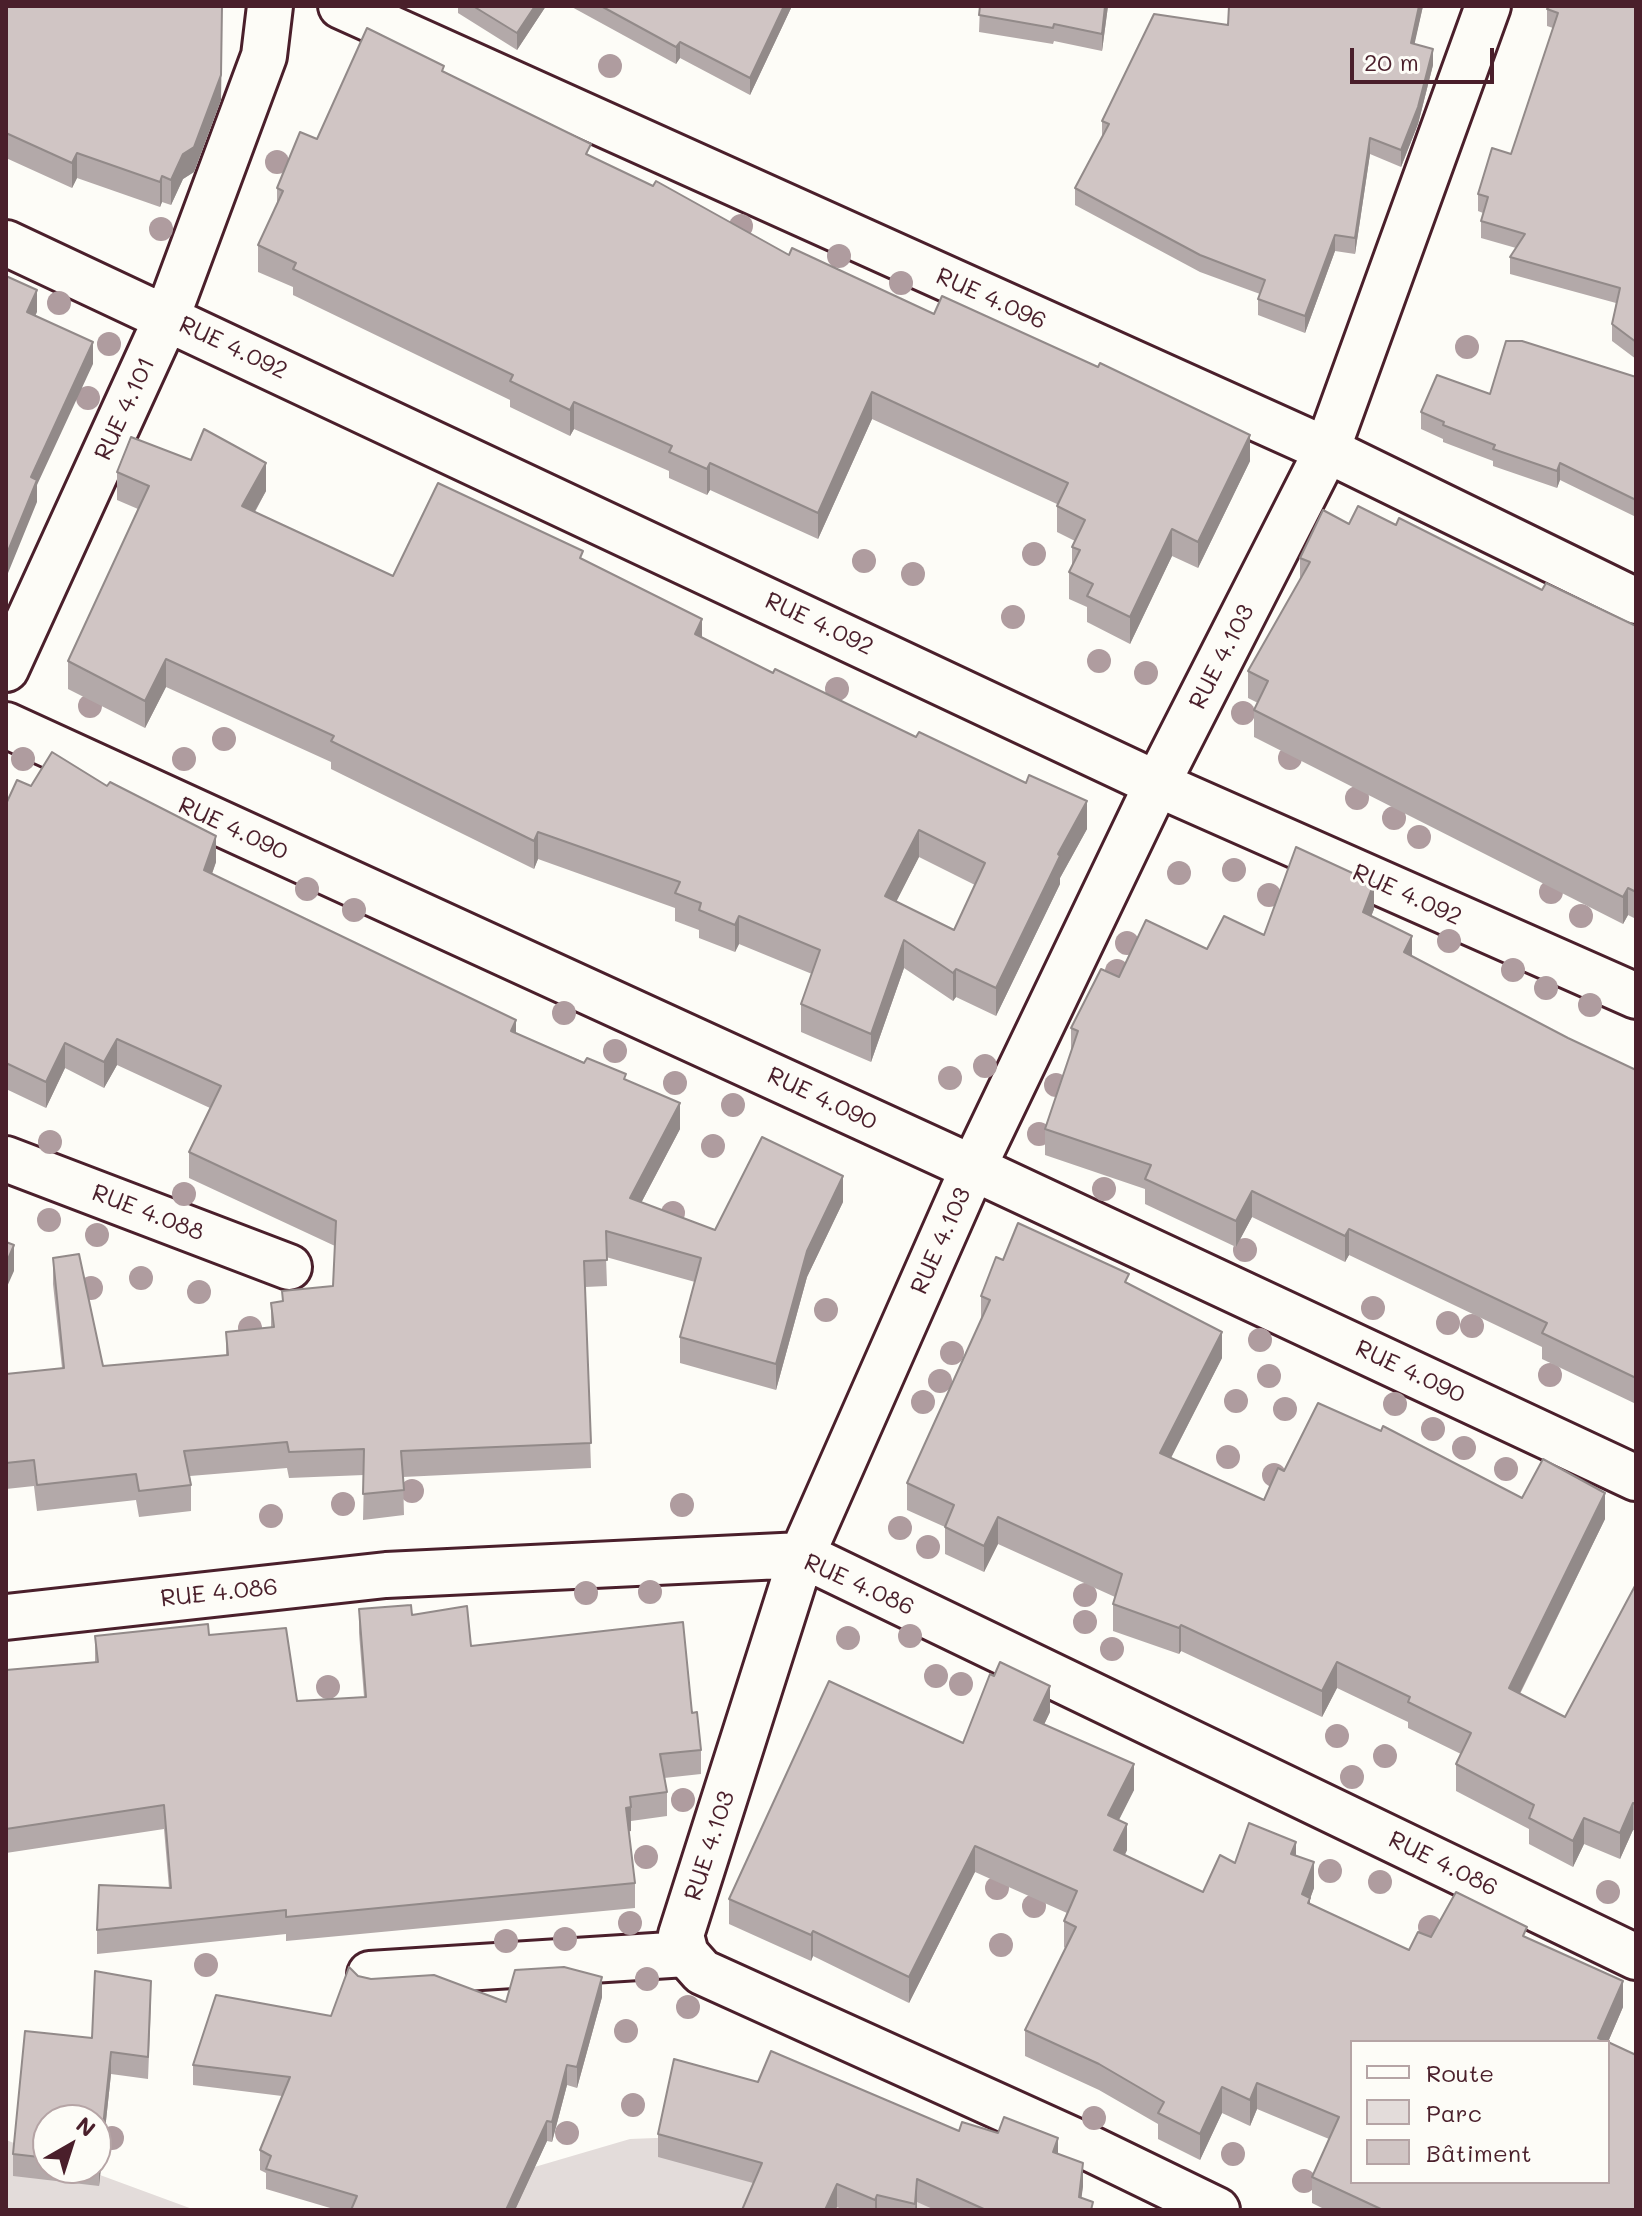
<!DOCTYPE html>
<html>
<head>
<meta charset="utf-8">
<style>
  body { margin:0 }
  #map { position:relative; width:1642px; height:2216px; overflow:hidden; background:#fdfcf7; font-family:Mali,sans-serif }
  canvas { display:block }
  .frame { position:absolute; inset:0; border:8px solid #4a1f2b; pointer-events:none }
  .legend { position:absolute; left:1350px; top:2040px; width:260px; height:144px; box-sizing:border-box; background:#fdfcf7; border:2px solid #b5a4a5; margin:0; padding:10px 14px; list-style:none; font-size:24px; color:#4a1f2b }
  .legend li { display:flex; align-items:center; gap:16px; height:40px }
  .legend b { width:40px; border:2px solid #b5a4a5 }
  .north { position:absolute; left:32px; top:2104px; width:80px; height:80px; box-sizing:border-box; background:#fdfcf7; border:2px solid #b5a4a5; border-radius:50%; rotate:39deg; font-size:22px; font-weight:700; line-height:32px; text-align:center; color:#4a1f2b }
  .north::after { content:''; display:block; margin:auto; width:28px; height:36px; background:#4a1f2b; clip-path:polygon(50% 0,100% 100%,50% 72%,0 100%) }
  .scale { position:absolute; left:1350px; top:48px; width:144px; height:36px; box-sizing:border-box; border:4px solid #4a1f2b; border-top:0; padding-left:10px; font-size:24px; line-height:28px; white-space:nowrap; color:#4a1f2b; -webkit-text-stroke:6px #fdfcf7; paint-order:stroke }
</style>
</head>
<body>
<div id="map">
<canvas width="1642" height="2216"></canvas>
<div class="frame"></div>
<ul class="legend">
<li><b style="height:10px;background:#fdfcf7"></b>Route</li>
<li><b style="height:22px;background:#e3dcda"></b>Parc</li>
<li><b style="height:22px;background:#d0c5c4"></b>Bâtiment</li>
</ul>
<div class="north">N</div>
<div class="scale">20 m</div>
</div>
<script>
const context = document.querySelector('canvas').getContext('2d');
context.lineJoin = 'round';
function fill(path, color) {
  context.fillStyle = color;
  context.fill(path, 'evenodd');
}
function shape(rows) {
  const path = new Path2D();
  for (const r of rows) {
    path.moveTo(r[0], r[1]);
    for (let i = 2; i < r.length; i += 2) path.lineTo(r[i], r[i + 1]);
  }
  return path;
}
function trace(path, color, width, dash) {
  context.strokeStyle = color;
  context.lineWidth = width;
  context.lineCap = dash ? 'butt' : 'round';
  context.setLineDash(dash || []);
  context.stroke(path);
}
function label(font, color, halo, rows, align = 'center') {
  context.font = font + ' Mali,sans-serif';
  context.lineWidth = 6;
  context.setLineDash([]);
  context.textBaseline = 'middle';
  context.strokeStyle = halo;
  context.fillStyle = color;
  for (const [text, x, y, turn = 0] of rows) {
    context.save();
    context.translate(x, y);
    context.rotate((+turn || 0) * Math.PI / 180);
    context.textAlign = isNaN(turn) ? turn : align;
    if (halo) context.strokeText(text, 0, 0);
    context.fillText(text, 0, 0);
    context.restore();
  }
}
const green = shape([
  [915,2128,994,2210,388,2210,630,2139],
  [6,2140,48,2156,48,2168,81,2168,195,2210,6,2210]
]);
const minor = shape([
  [341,6,1327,450,1636,601],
  [6,243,1157,784,1636,996],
  [6,669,167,317,264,56,270,6],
  [6,725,973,1168,1636,1478],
  [6,1159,289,1267],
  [370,1974,686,1954]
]);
const tertiary = shape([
  [6,1617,386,1575,802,1555,1636,1957],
  [1217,2210,1075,2141,702,1972,686,1954,681,1935,802,1555,973,1168,1157,784,1327,450,1488,6]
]);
const trees = [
  [610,66],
  [277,162],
  [741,226],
  [161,229],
  [839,256],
  [901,283],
  [59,303],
  [109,344],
  [1467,347],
  [88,398],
  [1034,554],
  [864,561],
  [913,574],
  [1013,617],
  [1099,661],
  [1146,673],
  [837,689],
  [90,706],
  [1243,713],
  [224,739],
  [1290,758],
  [23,759],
  [184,759],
  [1357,798],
  [1394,818],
  [1419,837],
  [1234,870],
  [1179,873],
  [307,889],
  [1551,892],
  [1269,895],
  [354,910],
  [1581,916],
  [1449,941],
  [1127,943],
  [1513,970],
  [1117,971],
  [1546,988],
  [1590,1005],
  [564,1013],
  [615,1051],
  [985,1066],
  [950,1078],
  [675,1083],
  [1056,1085],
  [733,1105],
  [1039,1134],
  [50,1142],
  [713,1146],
  [1104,1189],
  [184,1194],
  [673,1213],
  [49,1220],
  [97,1235],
  [1245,1250],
  [141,1278],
  [91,1288],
  [199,1292],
  [1373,1308],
  [826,1310],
  [1448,1323],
  [1472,1326],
  [250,1328],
  [1260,1340],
  [952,1353],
  [1550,1375],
  [1269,1376],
  [940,1381],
  [1236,1401],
  [923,1402],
  [1395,1404],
  [1285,1409],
  [1433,1429],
  [1464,1448],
  [1228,1457],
  [1506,1469],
  [1274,1475],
  [412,1491],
  [343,1504],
  [682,1505],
  [271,1516],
  [900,1528],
  [928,1547],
  [650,1592],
  [586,1593],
  [1085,1595],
  [1085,1622],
  [910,1636],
  [848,1638],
  [1112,1649],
  [936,1676],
  [961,1684],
  [328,1687],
  [1337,1736],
  [1385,1756],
  [1352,1777],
  [683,1800],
  [646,1857],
  [1330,1871],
  [1380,1882],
  [997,1888],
  [1608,1892],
  [1034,1906],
  [630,1923],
  [1430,1927],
  [565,1939],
  [506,1941],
  [1001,1945],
  [206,1965],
  [647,1979],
  [688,2007],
  [626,2031],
  [633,2105],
  [1094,2118],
  [567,2133],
  [112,2138],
  [1233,2154],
  [1304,2181]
];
const wall = shape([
  [6,6,222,6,221,100,194,172,183,179,171,205,162,202,160,207,77,178,72,188,6,158],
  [458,6,546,6,517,50,458,13],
  [570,6,792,6,750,95,680,58,676,64],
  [980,6,1108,6,1102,51,1054,41,1053,44,979,32],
  [1229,6,1423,6,1414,44,1433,65,1418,124,1401,167,1370,154,1355,254,1335,251,1305,333,1258,315,1258,299,1260,294,1200,272,1075,205,1075,188,1102,137,1102,121,1228,25],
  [1636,6,1636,359,1612,341,1612,324,1616,303,1510,274,1510,257,1516,248,1481,238,1481,221,1483,213,1478,211,1478,194,1511,154,1553,28,1547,26,1547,9],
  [444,72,591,156,789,255,1250,461,1198,568,1172,556,1130,644,1087,622,1087,607,1069,599,1069,572,1072,566,1072,547,1075,541,1057,532,1057,504,872,419,818,539,710,490,707,495,669,478,669,471,574,429,570,436,510,407,510,400,293,295,293,287,258,272,258,245,277,204,277,188,317,139],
  [1636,377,1636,517,1560,480,1557,488,1493,466,1493,461,1443,442,1443,439,1421,429,1421,412,1490,394],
  [117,472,266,491,255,512,393,576,583,560,702,638,1087,829,1060,878,1060,884,996,1016,956,997,953,1001,904,968,871,1062,801,1032,801,1004,812,974,739,944,735,952,699,938,699,930,675,921,675,908,538,859,534,869,331,769,331,762,166,687,145,728,68,689,68,661,138,509,117,500],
  [919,857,975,885,954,930,896,901],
  [1349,524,1396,525,1542,590,1636,626,1636,919,1628,915,1623,924,1254,737,1254,710,1258,703,1248,698,1248,671,1300,581,1300,558],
  [31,786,216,862,212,874,516,1033,626,1080,680,1129,641,1203,715,1230,843,1202,807,1277,776,1390,680,1363,680,1337,695,1282,606,1257,607,1286,585,1287,591,1468,403,1477,404,1515,363,1520,364,1475,289,1478,287,1468,190,1476,191,1485,191,1511,139,1517,136,1500,37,1511,34,1486,6,1489,6,1374,62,1368,53,1284,53,1258,103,1366,226,1355,226,1332,271,1327,271,1303,282,1301,282,1291,333,1286,335,1246,189,1178,189,1152,210,1108,117,1065,104,1088,65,1068,46,1108,6,1089,6,804],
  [1374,909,1371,916,1412,956,1568,1038,1636,1070,1636,1404,1542,1359,1542,1347,1349,1255,1345,1262,1252,1217,1236,1247,1145,1204,1145,1189,1045,1155,1045,1129,1071,1054,1071,1028,1119,977,1207,949],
  [1003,1260,1129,1283,1222,1358,1171,1458,1264,1500,1284,1471,1522,1498,1605,1519,1520,1694,1565,1717,1636,1584,1636,1831,1633,1830,1620,1859,1584,1844,1573,1867,1529,1844,1529,1829,1456,1791,1456,1764,1461,1754,1408,1728,1408,1722,1337,1688,1322,1717,1181,1651,1179,1654,1113,1631,1113,1604,1115,1597,998,1544,984,1572,945,1554,945,1527,907,1510,907,1483,981,1320,981,1296],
  [359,1609,412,1615,471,1646,692,1713,701,1750,701,1774,664,1778,667,1792,667,1816,631,1821,631,1831,629,1831,635,1883,635,1908,286,1941,286,1934,97,1954,97,1930,169,1888,164,1829,6,1853,6,1670,95,1662,95,1636,209,1635,297,1701,364,1697,359,1633],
  [1050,1712,1044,1724,1134,1790,1119,1820,1127,1850,1125,1855,1203,1892,1235,1863,1296,1856,1314,1888,1310,1898,1310,1904,1409,1950,1431,1937,1527,1937,1623,2007,1608,2042,1636,2210,1326,2210,1312,2203,1312,2177,1329,2139,1257,2109,1250,2126,1222,2113,1200,2160,1158,2139,1158,2124,1099,2090,1025,2056,1025,2030,1065,1948,1064,1947,1064,1921,1067,1913,975,1872,909,2003,813,1956,811,1961,729,1924,729,1899,963,1743],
  [358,1976,506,2002,602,1997,577,2088,567,2085,552,2142,547,2141,515,2210,337,2210,266,2189,266,2173,260,2170,260,2150,282,2096,193,2085,193,2065,331,2016],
  [151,2003,148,2079,111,2074,99,2186,13,2176,13,2154,92,2038],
  [48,2120,96,2120,96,2168,48,2168],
  [758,2082,959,2131,1083,2186,1081,2198,1093,2210,935,2210,917,2202,917,2210,844,2210,837,2207,835,2210,742,2210,753,2183,658,2157,658,2134]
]);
const shadedWall = shape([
  [222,6,221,100,194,172,183,179,171,205,171,180],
  [535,6,546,6,517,50,517,33],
  [784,6,792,6,750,95,750,78],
  [1105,6,1108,6,1102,51,1102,34],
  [1419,6,1423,6,1411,60,1411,43],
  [680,42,680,58,676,64,676,47],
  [1433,49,1433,65,1418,124,1401,167,1401,150],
  [1370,138,1370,154,1355,254,1355,238],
  [77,153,77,178,72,188,72,163],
  [162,176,162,202,160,207,160,182],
  [1335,235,1335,251,1305,333,1305,316],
  [37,290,37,312,27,334,27,312],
  [93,342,93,364,37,485,37,502,6,578,6,556,31,477],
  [872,392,872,419,818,539,818,513],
  [574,402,574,429,570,436,570,410],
  [1250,435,1250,461,1198,568,1198,542],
  [266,463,266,491,242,534,242,506],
  [710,463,710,490,707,495,707,469],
  [1560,463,1560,480,1557,488,1557,471],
  [1172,529,1172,556,1130,644,1130,617],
  [702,619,702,647,695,634],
  [166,659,166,687,145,728,145,701],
  [1087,801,1087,829,1060,878,1060,884,996,1016,996,988,1058,854],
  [919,830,919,857,885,924,885,896],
  [538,832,538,859,534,869,534,841],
  [216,836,216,862,204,896,204,870],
  [1374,883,1374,909,1363,938,1363,912],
  [1628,888,1628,915,1623,924,1623,897],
  [739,916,739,944,735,952,735,925],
  [1412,936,1412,961,1404,952],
  [904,940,904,968,871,1062,871,1034],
  [956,969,956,997,953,1001,953,973],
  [516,1020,516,1046,511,1031],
  [117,1039,117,1065,104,1088,104,1062],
  [65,1043,65,1068,46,1108,46,1082],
  [680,1103,680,1129,630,1224,630,1198],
  [843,1176,843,1202,807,1277,776,1390,776,1364,807,1251],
  [1252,1191,1252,1217,1236,1247,1236,1221],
  [1349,1229,1349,1255,1345,1262,1345,1236],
  [14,1245,14,1271,6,1289,6,1264],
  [1222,1332,1222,1358,1160,1479,1160,1453],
  [1605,1493,1605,1519,1509,1715,1509,1688],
  [998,1517,998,1544,984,1572,984,1546],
  [1181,1625,1181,1651,1179,1654,1179,1628],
  [1337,1662,1337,1688,1322,1717,1322,1691],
  [1050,1686,1050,1712,1034,1746,1034,1720],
  [1134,1764,1134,1790,1108,1841,1108,1815],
  [1633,1803,1633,1830,1620,1859,1620,1833],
  [631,1807,631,1831,626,1832,626,1808],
  [1584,1818,1584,1844,1573,1867,1573,1841],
  [1127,1824,1127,1850,1114,1876,1114,1850],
  [1296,1842,1296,1868,1291,1854],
  [975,1846,975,1872,909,2003,909,1977],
  [1314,1862,1314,1888,1309,1902,1310,1898,1310,1924,1302,1894],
  [813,1931,813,1956,811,1961,811,1935],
  [602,1977,602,1997,577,2088,577,2067],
  [1623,1981,1623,2007,1608,2042,1598,2038],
  [111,2052,111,2074,99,2186,99,2164],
  [567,2065,567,2085,552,2142,552,2122],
  [1257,2083,1257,2109,1250,2126,1250,2100],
  [1222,2087,1222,2113,1200,2160,1200,2134],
  [547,2121,547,2141,515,2210,506,2210],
  [1058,2138,1058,2161,1053,2152],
  [1083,2163,1083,2186,1080,2210,1079,2197],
  [917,2179,917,2210,915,2210],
  [837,2184,837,2207,835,2210,825,2210],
  [877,2195,877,2210,875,2210,875,2200]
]);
const building = shape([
  [6,6,222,6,221,75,194,147,183,154,171,180,162,176,160,182,77,153,72,163,6,133,6,6],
  [473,6,535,6,517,33,473,6],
  [601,6,784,6,750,78,680,42,676,47,601,6],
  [980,6,1105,6,1102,34,1054,24,1053,28,979,15,980,6],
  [1229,6,1419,6,1411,43,1433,49,1418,107,1401,150,1370,138,1355,238,1335,235,1305,316,1258,299,1265,280,1200,255,1075,188,1109,124,1102,121,1154,14,1228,25,1229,6],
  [1549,6,1636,6,1636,342,1612,324,1620,288,1510,257,1525,234,1481,221,1488,197,1478,194,1492,148,1511,154,1558,13,1547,9,1549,6],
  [367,28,444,66,442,71,591,144,586,154,653,186,656,181,789,255,792,248,934,314,942,296,1098,367,1100,363,1250,435,1198,542,1172,529,1130,617,1087,596,1093,584,1069,572,1080,550,1072,547,1085,520,1057,506,1068,483,872,392,818,513,710,463,707,469,669,452,672,446,574,402,570,410,510,381,513,375,293,269,296,263,258,245,283,191,277,188,300,132,317,139,367,28],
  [6,276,37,290,27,312,93,342,31,477,37,480,6,556,6,276],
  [1506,341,1522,341,1636,377,1636,500,1560,463,1557,471,1493,449,1495,445,1443,425,1444,422,1421,412,1437,375,1490,394,1506,341],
  [204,429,266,463,242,506,393,576,438,483,583,551,580,558,702,619,695,634,773,673,775,669,916,737,919,732,1026,783,1029,775,1087,801,1058,854,1060,856,996,988,956,969,953,973,904,940,871,1034,801,1004,820,950,739,916,735,925,699,910,701,903,675,893,680,882,538,832,534,841,331,741,334,736,166,659,145,701,68,661,149,486,117,472,131,437,191,460,204,429],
  [919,830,985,863,954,930,885,896,919,830],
  [1358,506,1396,525,1399,518,1542,590,1546,583,1636,626,1636,892,1628,888,1623,897,1254,710,1268,681,1248,671,1310,562,1300,558,1323,510,1349,524,1358,506],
  [52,752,107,786,110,782,216,836,204,870,516,1020,511,1031,584,1063,587,1058,626,1074,624,1079,680,1103,630,1198,715,1230,762,1137,843,1176,807,1251,776,1364,680,1337,701,1258,606,1231,607,1260,584,1261,591,1443,401,1451,404,1490,363,1494,364,1449,289,1452,287,1442,184,1451,191,1485,139,1491,136,1474,37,1485,34,1460,6,1463,6,1374,64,1368,53,1258,79,1254,103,1366,228,1355,226,1332,274,1327,271,1303,283,1301,282,1291,333,1286,336,1221,189,1152,221,1086,117,1039,104,1062,65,1043,46,1082,6,1063,6,804,17,780,31,786,52,752],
  [1296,847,1374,883,1363,912,1412,936,1404,952,1568,1038,1636,1070,1636,1378,1542,1333,1547,1323,1349,1229,1345,1236,1252,1191,1236,1221,1145,1179,1151,1165,1045,1129,1078,1031,1071,1028,1101,969,1119,977,1146,920,1207,949,1224,916,1264,935,1296,847],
  [1018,1223,1129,1274,1125,1282,1222,1332,1160,1453,1264,1500,1278,1468,1284,1471,1318,1403,1381,1431,1383,1426,1522,1498,1543,1459,1605,1493,1509,1688,1565,1717,1636,1584,1636,1804,1633,1803,1620,1833,1584,1818,1573,1841,1529,1818,1534,1805,1456,1764,1471,1733,1408,1702,1410,1697,1337,1662,1322,1691,1181,1625,1179,1628,1113,1604,1122,1574,998,1517,984,1546,945,1527,954,1505,907,1483,990,1300,981,1296,996,1257,1003,1260,1018,1223],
  [6,1242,14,1245,6,1264,6,1242],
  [411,1605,412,1615,467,1606,471,1646,683,1622,692,1713,697,1712,701,1750,660,1754,667,1792,630,1797,631,1807,626,1808,635,1883,286,1917,286,1910,97,1930,99,1885,171,1888,164,1805,6,1829,6,1670,98,1662,95,1636,208,1624,209,1635,286,1628,297,1701,366,1697,359,1609,411,1605],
  [1000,1662,1050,1686,1034,1720,1134,1764,1108,1815,1127,1824,1114,1850,1203,1892,1220,1855,1235,1863,1249,1823,1296,1842,1291,1854,1314,1862,1302,1894,1310,1898,1308,1903,1409,1950,1418,1932,1431,1937,1456,1892,1527,1927,1523,1936,1623,1981,1598,2038,1608,2042,1352,2042,1352,2182,1608,2182,1608,2042,1636,2055,1636,2210,1383,2210,1312,2177,1339,2117,1257,2083,1250,2100,1222,2087,1200,2134,1158,2113,1164,2102,1099,2064,1025,2030,1076,1927,1064,1921,1077,1891,975,1846,909,1977,813,1931,811,1935,729,1899,829,1681,963,1743,990,1674,994,1676,1000,1662],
  [349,1967,358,1976,371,1979,434,1975,506,2002,515,1970,564,1967,602,1977,577,2067,567,2065,552,2122,547,2121,506,2210,351,2210,357,2196,266,2169,271,2156,260,2150,290,2077,193,2065,216,1995,331,2016,349,1967],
  [95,1971,151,1981,148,2057,111,2052,99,2164,96,2163,96,2120,48,2120,48,2158,13,2154,25,2031,92,2038,95,1971],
  [771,2051,959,2131,962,2122,998,2133,1004,2117,1058,2138,1053,2152,1083,2163,1079,2197,1093,2202,1091,2210,986,2210,917,2179,915,2204,877,2195,875,2200,837,2184,825,2210,742,2210,762,2163,658,2134,674,2059,758,2082,771,2051]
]);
const streetNames = [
  ["RUE 4.096",991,299,24],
  ["RUE 4.092",233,348,25],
  ["RUE 4.101",125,409,-65],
  ["RUE 4.092",819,624,25],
  ["RUE 4.103",1222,657,-63],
  ["RUE 4.090",233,829,25],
  ["RUE 4.092",1407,895,24],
  ["RUE 4.090",822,1099,25],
  ["RUE 4.088",148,1213,21],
  ["RUE 4.103",941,1241,-66],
  ["RUE 4.090",1410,1372,25],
  ["RUE 4.086",859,1585,24],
  ["RUE 4.086",219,1593,-6],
  ["RUE 4.103",710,1846,-72],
  ["RUE 4.086",1443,1864,26]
];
fill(green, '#e3dcda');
trace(minor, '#4a1f2b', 50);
trace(tertiary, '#4a1f2b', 50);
trace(minor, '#fdfcf7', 44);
trace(tertiary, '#fdfcf7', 44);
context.fillStyle = '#af9c9f';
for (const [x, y] of trees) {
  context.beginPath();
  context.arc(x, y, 12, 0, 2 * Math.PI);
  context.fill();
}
fill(wall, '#b3a9a9');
fill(shadedWall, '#928a89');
fill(building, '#d0c5c4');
trace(building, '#928a89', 2);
label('24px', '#4a1f2b', '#fdfcf7', streetNames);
</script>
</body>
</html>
